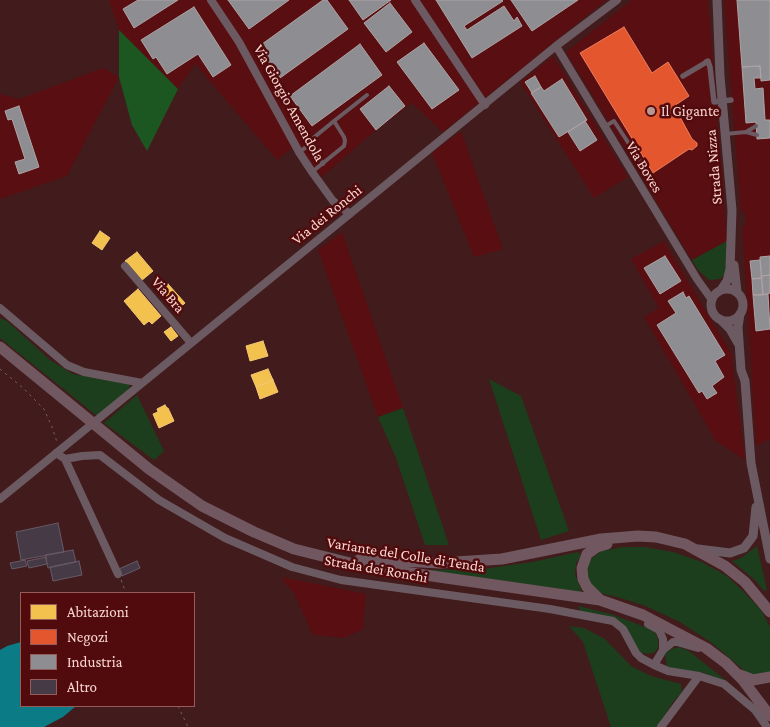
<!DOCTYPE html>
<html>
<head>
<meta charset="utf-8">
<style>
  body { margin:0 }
  #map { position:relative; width:770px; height:727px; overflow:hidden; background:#421b1c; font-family:"Crimson Pro",serif }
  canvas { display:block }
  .legend { position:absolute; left:20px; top:592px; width:175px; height:115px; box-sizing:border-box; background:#520b0d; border:1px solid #955c5b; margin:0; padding:6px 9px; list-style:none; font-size:15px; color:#fad6d1 }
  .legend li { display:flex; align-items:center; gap:10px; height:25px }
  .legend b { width:25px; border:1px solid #955c5b }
</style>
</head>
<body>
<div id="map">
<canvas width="770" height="727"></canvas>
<ul class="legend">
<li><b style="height:14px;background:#f2c14e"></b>Abitazioni</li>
<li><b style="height:14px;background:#e4572e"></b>Negozi</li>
<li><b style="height:14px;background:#8d8d92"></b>Industria</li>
<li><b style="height:14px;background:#473a47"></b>Altro</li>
</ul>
</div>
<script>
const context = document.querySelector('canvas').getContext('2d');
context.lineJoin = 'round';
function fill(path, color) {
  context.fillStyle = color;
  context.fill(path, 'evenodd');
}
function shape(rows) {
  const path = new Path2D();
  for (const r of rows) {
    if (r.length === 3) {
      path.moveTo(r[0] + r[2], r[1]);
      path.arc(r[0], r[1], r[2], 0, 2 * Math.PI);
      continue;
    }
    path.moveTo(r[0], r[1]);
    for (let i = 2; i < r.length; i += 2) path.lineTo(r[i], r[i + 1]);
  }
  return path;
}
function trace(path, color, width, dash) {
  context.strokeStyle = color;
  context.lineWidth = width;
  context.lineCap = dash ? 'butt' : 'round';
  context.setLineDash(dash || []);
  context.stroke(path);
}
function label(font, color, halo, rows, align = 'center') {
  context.font = font + ' "Crimson Pro",serif';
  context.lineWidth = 5;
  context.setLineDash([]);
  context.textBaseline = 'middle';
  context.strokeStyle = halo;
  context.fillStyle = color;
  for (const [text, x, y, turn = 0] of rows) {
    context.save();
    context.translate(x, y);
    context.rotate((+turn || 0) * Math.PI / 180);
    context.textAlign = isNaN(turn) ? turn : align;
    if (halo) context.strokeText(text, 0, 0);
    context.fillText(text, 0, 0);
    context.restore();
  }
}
const built = shape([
  [109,0,606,0,443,132,412,103,370,135,322,177,297,144,277,160,195,64,178,89,119,30],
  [632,0,708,0,727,241,692,260,566,52],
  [724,0,770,0,770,439,756,446,742,226,746,225,745,213,741,211],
  [553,56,628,177,594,198,520,82],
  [103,68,119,77,67,176,0,199,0,94,19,99],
  [461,131,503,249,474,257,432,153],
  [342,232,403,408,378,417,318,250],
  [664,241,731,353,745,460,716,441,644,317,659,308,631,259],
  [282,577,366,594,363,629,344,638,313,635,294,593,284,582]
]);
const green = shape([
  [727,241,727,267,724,275,720,279,709,280,698,270,692,260],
  [0,318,7,321,50,360,73,374,129,384,130,391,97,416,0,338],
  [489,379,521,396,569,531,541,540],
  [137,395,164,451,154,460,104,423],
  [403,408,449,545,425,545,396,458,378,417],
  [757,546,767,590,764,591,756,581,732,561,741,558],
  [623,547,645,547,673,552,702,562,727,576,745,593,761,610,770,627,770,672,758,676,747,673,712,643,680,622,643,605,617,597,599,593,590,585,586,572,589,560,602,551],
  [578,552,581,555,576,564,575,574,582,592,426,570,483,569,532,562],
  [578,606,611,614,650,629,656,634,658,639,658,648,655,652,649,654,642,653,636,648,627,627,613,619,580,611],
  [569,626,584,628,605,639,631,666,651,676,681,684,682,692,673,702,657,727,611,727,583,642],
  [679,647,689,651,728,682,701,672,674,670,667,666,665,654,671,649]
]);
const forest = shape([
  [119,30,178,89,147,151,132,125,119,77]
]);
const water = shape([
  [21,642,21,706,76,706,63,717,44,727,0,727,0,650,7,646]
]);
const homes = shape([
  [100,231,110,238,102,250,92,243,100,231],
  [137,252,153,271,141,281,125,261,137,252],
  [168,284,185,303,177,310,160,291,168,284],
  [138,289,161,316,152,324,149,321,144,325,124,301,138,289],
  [171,327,178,336,171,341,164,332,171,327],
  [263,341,268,356,250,361,246,346,263,341],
  [268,369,273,380,256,387,251,375,268,369],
  [273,380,278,392,260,399,256,387,273,380],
  [165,405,167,408,168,408,174,421,159,428,153,414,158,412,157,409,165,405]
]);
const shops = shape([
  [624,27,652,73,668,62,689,96,674,106,692,139,697,143,697,146,692,150,689,149,653,173,580,53,624,27]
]);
const industry = shape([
  [138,0,178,0,134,28,123,9,138,0],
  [228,0,289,0,249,29,228,0],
  [323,0,327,0,348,29,280,78,258,47,323,0],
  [349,0,391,0,363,20,349,0],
  [436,0,502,0,503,1,464,26,467,30,504,6,514,21,517,17,522,26,472,58,436,0],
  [511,0,578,0,532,31,511,0],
  [737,0,770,0,770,80,761,81,760,66,742,67,737,0],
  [390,3,412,32,386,52,364,23,390,3],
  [194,7,231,65,213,77,198,54,167,74,156,57,153,59,141,40,194,7],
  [424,43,459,90,432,109,397,62,424,43],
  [360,44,382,75,312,126,290,96,360,44],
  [760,66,761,78,754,78,755,89,763,88,765,120,770,120,770,138,757,139,756,122,746,123,742,67,760,66],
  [535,76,541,87,532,93,525,82,535,76],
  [562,79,587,120,559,137,531,93,541,87,544,91,562,79],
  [389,86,405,106,376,130,360,109,389,86],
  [19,106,39,167,19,174,15,162,25,159,12,119,8,120,5,111,19,106],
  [585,121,597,140,580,151,568,132,585,121],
  [665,256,681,281,660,294,644,268,665,256],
  [770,256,770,275,761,276,760,257,770,256],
  [760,260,762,278,752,279,750,261,760,260],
  [770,275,770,293,763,295,761,276,770,275],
  [762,278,763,295,753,295,752,279,762,278],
  [683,292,686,298,689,296,725,355,715,361,724,377,712,386,717,393,707,399,702,391,699,393,657,325,676,313,668,301,683,292],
  [768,294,770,329,756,331,753,295,768,294]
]);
const building = shape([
  [58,523,64,552,21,560,16,532,58,523],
  [73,550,76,562,48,568,45,555,73,550],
  [46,557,47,564,29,568,27,561,46,557],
  [25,560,27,566,12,569,10,563,25,560],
  [79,561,82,575,53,581,50,567,79,561],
  [137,561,140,568,122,576,119,569,137,561]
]);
const path = shape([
  [0,369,23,388,44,409,52,427,57,442],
  [121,580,126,593],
  [178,706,188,727]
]);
const service = shape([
  [334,121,367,95],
  [604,127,614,121,652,179],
  [746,132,757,135],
  [725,134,746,132,756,126],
  [311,144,323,164],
  [299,152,311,144,312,139,334,121,344,137,345,141,344,146,312,172]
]);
const pedestrian = shape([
  [706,62,708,61,710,67,714,102,731,100],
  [683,76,705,63]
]);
const minor = shape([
  [211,0,239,42,299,152,312,172,333,201,350,214],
  [415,0,485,105],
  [556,46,697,279,712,300],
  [125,266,191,343],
  [0,308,67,365,84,372,142,383],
  [56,453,65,459,82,456,100,455,159,500,225,538,292,567,341,580,550,609,613,621,623,629,636,653,641,658,654,665],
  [65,459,118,574],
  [0,499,556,46,617,0],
  [648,624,659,630,663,639,663,650],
  [698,648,677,642,673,642,663,650,654,665,668,671,699,676,724,684,755,710,767,727],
  [661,727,699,676]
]);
const tertiary = shape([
  [717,0,720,76,732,210,730,269,727,281,721,290],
  [734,265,737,292],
  [727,305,16],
  [740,314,738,327,741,370,745,381,751,463,770,559],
  [720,319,730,329,738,343],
  [698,549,730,553,744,548,753,536,756,507]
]);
const primary = shape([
  [0,347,149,469,202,506,254,532,294,549,362,566,600,600,643,615,706,648,726,663,742,679,770,716],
  [360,559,440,563,502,559,601,539,638,536,656,537,685,544,725,566,745,582,770,612],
  [600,600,587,587,583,579,582,568,587,554,597,547,607,544],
  [740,675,753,680,770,677]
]);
const markers = [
  [651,111,5,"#ba9592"]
];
const streetNames = [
  ["Via Giorgio Amendola",289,103,61],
  ["Via Boves",644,167,59],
  ["Strada Nizza",714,167,-95],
  ["Via dei Ronchi",327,215,-39],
  ["Via Bra",168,295,49],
  ["Variante del Colle di Tenda",406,555,9],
  ["Strada dei Ronchi",376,569,10]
];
const poiNames = [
  ["Il Gigante",661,111]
];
fill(built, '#590f11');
fill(green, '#1c3e1c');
fill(forest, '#1c5722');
fill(water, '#0b7b85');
fill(homes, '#f2c14e');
trace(homes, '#f4c775', 1);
fill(shops, '#e4572e');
trace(shops, '#eb7d5f', 1);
fill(industry, '#8d8d92');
trace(industry, '#aea3a5', 1);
fill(building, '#473a47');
trace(building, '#675a67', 1);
trace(path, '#745f63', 1, [2.5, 4]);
trace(service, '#6c5a62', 4);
trace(pedestrian, '#6c5a62', 5.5);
trace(minor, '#6c5a62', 8);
trace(tertiary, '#6c5a62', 9);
trace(primary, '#715760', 11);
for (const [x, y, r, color] of markers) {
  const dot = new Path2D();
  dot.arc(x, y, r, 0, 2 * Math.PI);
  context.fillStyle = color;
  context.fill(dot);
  trace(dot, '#520b0d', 2);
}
label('15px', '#fad6d1', '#520b0d', streetNames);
label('15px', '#fad6d1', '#520b0d', poiNames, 'left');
</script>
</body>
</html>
